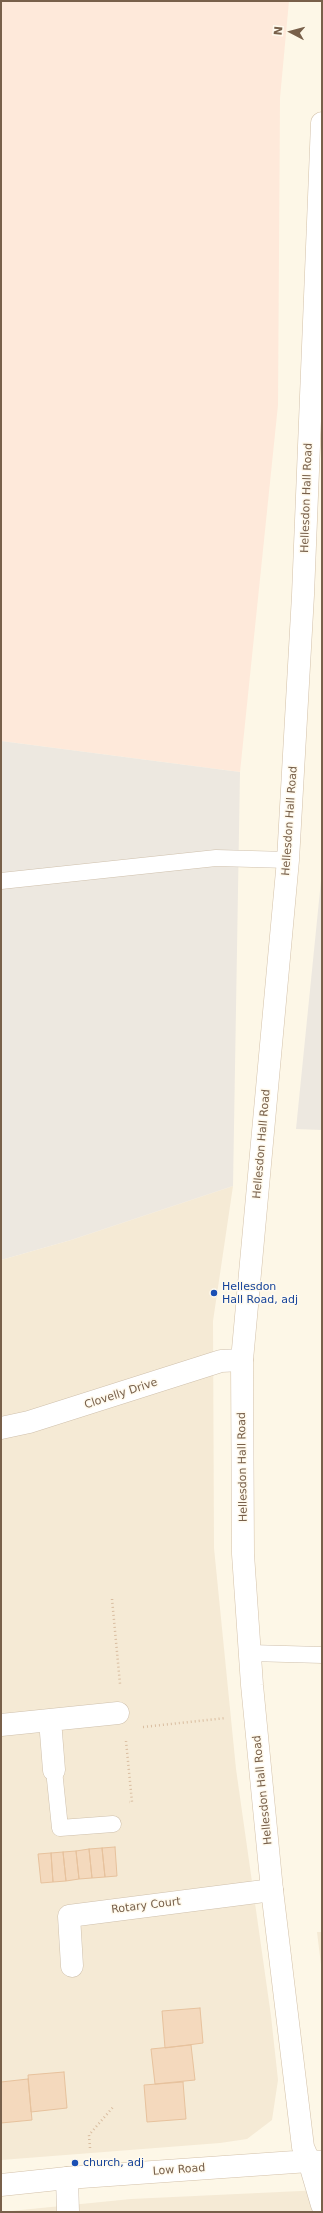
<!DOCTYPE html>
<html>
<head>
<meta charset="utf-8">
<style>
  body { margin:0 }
  #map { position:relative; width:323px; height:2213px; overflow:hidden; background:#fdf7e7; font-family:"DejaVu Sans",sans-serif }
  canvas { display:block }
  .frame { position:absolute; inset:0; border:2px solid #78604a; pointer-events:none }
  .north { position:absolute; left:271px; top:12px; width:40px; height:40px; -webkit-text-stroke:3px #fffaee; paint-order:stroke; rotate:276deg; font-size:11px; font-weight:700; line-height:16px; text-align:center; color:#78604a }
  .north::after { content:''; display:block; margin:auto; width:14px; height:18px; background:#78604a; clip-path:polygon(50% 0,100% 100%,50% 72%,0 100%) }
</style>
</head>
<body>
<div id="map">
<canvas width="323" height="2213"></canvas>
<div class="frame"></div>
<div class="north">N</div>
</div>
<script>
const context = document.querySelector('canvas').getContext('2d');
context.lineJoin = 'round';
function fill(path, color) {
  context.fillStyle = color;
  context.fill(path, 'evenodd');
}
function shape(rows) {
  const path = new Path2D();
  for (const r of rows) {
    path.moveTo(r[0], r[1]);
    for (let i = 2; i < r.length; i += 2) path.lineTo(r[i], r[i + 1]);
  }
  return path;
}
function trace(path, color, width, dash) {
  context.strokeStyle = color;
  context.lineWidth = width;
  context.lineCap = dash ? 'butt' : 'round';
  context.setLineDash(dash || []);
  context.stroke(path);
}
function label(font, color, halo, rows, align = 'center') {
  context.font = font + ' "DejaVu Sans",sans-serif';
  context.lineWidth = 3;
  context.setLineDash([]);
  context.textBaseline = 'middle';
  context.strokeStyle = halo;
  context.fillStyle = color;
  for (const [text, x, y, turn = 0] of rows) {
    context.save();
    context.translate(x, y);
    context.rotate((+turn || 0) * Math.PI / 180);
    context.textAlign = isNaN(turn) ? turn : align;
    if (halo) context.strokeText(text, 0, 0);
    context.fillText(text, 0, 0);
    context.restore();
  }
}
const residential = shape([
  [233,1186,213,1321,214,1548,236,1769,271,2016,278,2080,272,2120,247,2139,220,2143,1,2160,1,1260,71,1240],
  [317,1932,322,1932,322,1973],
  [322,2190,322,2212,1,2212,131,2199]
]);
const commercial = shape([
  [1,1,289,1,280,98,278,405,240,772,1,741]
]);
const industrial = shape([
  [1,741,240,772,233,1186,71,1240,1,1260],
  [322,871,322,1130,296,1129]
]);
const building = shape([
  [115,1847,117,1876,105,1877,102,1848,115,1847],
  [102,1848,105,1877,92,1878,89,1849,102,1848],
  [89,1849,92,1878,79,1879,76,1851,89,1849],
  [76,1851,79,1879,66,1881,63,1852,76,1851],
  [63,1852,66,1881,53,1882,51,1853,63,1852],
  [51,1853,53,1882,41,1883,38,1854,51,1853],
  [200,2008,203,2043,165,2048,162,2011,200,2008],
  [191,2045,195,2080,155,2084,151,2049,191,2045],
  [64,2072,67,2108,31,2112,28,2075,64,2072],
  [28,2079,32,2120,1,2123,1,2082,28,2079],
  [183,2082,186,2119,147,2122,144,2085,183,2082]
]);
const path = shape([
  [112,1599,120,1684],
  [143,1727,226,1718],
  [126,1741,132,1802,129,1802],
  [90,2148,89,2135,114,2106]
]);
const lane = shape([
  [1,881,216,858,288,860],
  [250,1653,322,1655],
  [54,1770,60,1828,113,1824]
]);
const street = shape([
  [1,1428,29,1422,221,1361,242,1360],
  [50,1720,54,1770],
  [1,1725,118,1713],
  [72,1966,69,1916,272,1890],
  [322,2162,309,2161,322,2205],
  [67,2178,68,2212]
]);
const secondary = shape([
  [1,2185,67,2178,309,2161,303,2147,272,1890,252,1685,243,1554,242,1360,288,860,303,595,322,123]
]);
const markers = [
  [214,1293,4,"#1a4fb4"],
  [75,2163,4,"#1a4fb4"]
];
const streetNames = [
  ["Hellesdon Hall Road",307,498,-88],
  ["Hellesdon Hall Road",290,821,-86],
  ["Hellesdon Hall Road",262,1144,-85],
  ["Clovelly Drive",121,1394,-18],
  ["Hellesdon Hall Road",243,1467,-91],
  ["Hellesdon Hall Road",263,1790,-96],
  ["Rotary Court",146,1906,-7],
  ["Low Road",179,2170,-4]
];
const transitNames = [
  ["Hellesdon",222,1287],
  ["Hall Road, adj",222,1300],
  ["church, adj",83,2163]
];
fill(residential, '#f5ead5');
fill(commercial, '#fee9da');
fill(industrial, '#ede8e0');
fill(building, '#f4d9bd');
trace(building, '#e7c29d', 1);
trace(lane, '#cfc0ac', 17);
trace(street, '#cfc0ac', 23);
trace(secondary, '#d3c1a9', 23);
trace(path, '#d9bda0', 2.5, [1, 3]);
trace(lane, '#fff', 16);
trace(street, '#fff', 22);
trace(secondary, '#fff', 22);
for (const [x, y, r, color] of markers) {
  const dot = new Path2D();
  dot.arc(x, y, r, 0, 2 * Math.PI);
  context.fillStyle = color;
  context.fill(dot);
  trace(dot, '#fffaee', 1.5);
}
label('11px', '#78604a', '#fffaee', streetNames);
label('11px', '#164399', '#fffaee', transitNames, 'left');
</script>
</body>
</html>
